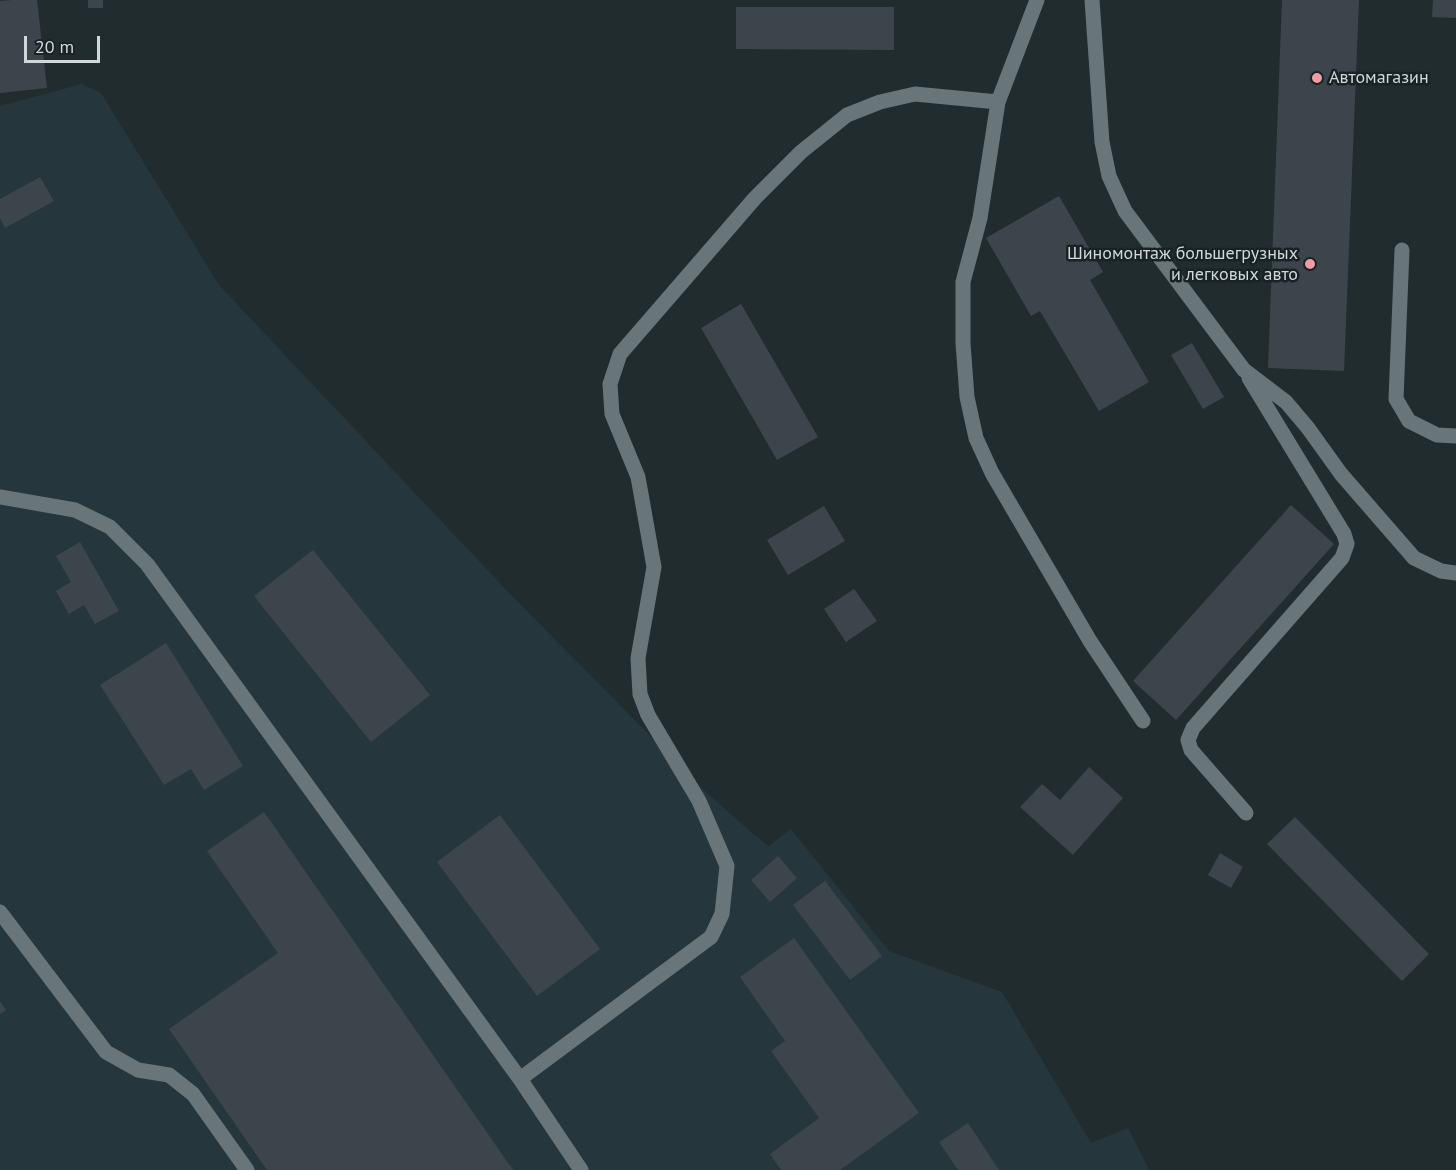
<!DOCTYPE html>
<html>
<head>
<meta charset="utf-8">
<style>
  body { margin:0 }
  #map { position:relative; width:1456px; height:1170px; overflow:hidden; background:#212c2f; font-family:"PT Sans",sans-serif }
  canvas { display:block }
  .scale { position:absolute; left:24px; top:36px; width:76px; height:27px; box-sizing:border-box; border:3px solid #d1d8d9; border-top:0; padding-left:8px; font-size:18px; line-height:21px; white-space:nowrap; color:#d1d8d9; -webkit-text-stroke:4px #182325; paint-order:stroke }
</style>
</head>
<body>
<div id="map">
<canvas width="1456" height="1170"></canvas>
<div class="scale">20 m</div>
</div>
<script>
const context = document.querySelector('canvas').getContext('2d');
context.lineJoin = 'round';
function fill(path, color) {
  context.fillStyle = color;
  context.fill(path, 'evenodd');
}
function shape(rows) {
  const path = new Path2D();
  for (const r of rows) {
    path.moveTo(r[0], r[1]);
    for (let i = 2; i < r.length; i += 2) path.lineTo(r[i], r[i + 1]);
  }
  return path;
}
function trace(path, color, width, dash) {
  context.strokeStyle = color;
  context.lineWidth = width;
  context.lineCap = dash ? 'butt' : 'round';
  context.setLineDash(dash || []);
  context.stroke(path);
}
function label(font, color, halo, rows, align = 'center') {
  context.font = font + ' "PT Sans",sans-serif';
  context.lineWidth = 5;
  context.setLineDash([]);
  context.textBaseline = 'middle';
  context.strokeStyle = halo;
  context.fillStyle = color;
  for (const [text, x, y, turn = 0] of rows) {
    context.save();
    context.translate(x, y);
    context.rotate((+turn || 0) * Math.PI / 180);
    context.textAlign = isNaN(turn) ? turn : align;
    if (halo) context.strokeText(text, 0, 0);
    context.fillText(text, 0, 0);
    context.restore();
  }
}
const built = shape([
  [82,84,101,93,219,285,511,595,707,793,751,832,769,846,791,829,889,951,1002,992,1091,1143,1128,1128,1149,1170,0,1170,0,106]
]);
const building = shape([
  [12,0,37,0,47,88,0,93,0,1],
  [88,0,103,0,103,8,88,8],
  [1282,0,1359,0,1344,371,1268,368],
  [1433,0,1456,0,1456,18,1432,17],
  [736,7,894,7,894,50,736,49],
  [40,177,54,201,5,228,0,218,0,199],
  [1059,196,1103,272,1090,280,1149,382,1099,411,1040,311,1031,316,986,238],
  [741,304,818,437,777,460,701,328],
  [1192,343,1224,397,1203,409,1171,355],
  [1291,505,1334,544,1176,720,1133,681],
  [824,506,845,541,788,575,767,540],
  [80,542,119,611,95,624,84,605,69,614,56,591,71,582,56,556],
  [313,550,430,695,371,742,254,596],
  [854,589,877,621,846,642,824,609],
  [166,643,243,766,204,790,191,769,164,785,100,685],
  [1089,767,1123,798,1073,855,1020,807,1042,784,1060,800],
  [264,812,513,1170,267,1170,169,1029,278,953,207,851],
  [500,815,600,949,537,996,437,862],
  [1295,817,1429,954,1402,981,1267,844],
  [1220,853,1243,867,1231,888,1208,875],
  [778,856,797,878,770,902,751,880],
  [825,881,882,956,850,980,793,905],
  [794,938,919,1113,840,1170,781,1170,770,1154,819,1118,771,1051,785,1041,740,977],
  [0,1001,6,1010,0,1014],
  [968,1123,999,1170,958,1170,939,1142]
]);
const lane = shape([
  [1037,0,998,102,980,218,963,282,963,343,967,397,976,438,992,473,1090,641,1143,721],
  [1092,0,1102,142,1109,176,1125,211,1244,370,1286,402,1308,428,1341,474,1414,558,1441,571,1456,573],
  [1402,250,1396,399,1409,421,1437,435,1456,436],
  [0,497,75,510,110,527,147,564,520,1079,581,1170],
  [1246,813,1191,750,1188,740,1193,728,1342,558,1347,544,1344,534,1249,378],
  [0,912,106,1052,138,1070,169,1075,193,1094,247,1170],
  [520,1079,711,937,722,914,727,866,699,801,648,715,640,694,638,658,654,567,638,477,612,414,610,384,620,354,755,198,801,152,847,115,880,102,915,94,998,102]
]);
const markers = [
  [1317,78,6,"#f49aa5"],
  [1310,264,6,"#f49aa5"]
];
const poiNames = [
  ["Автомагазин",1329,78],
  ["Шиномонтаж большегрузных",1298,254,"right"],
  ["и легковых авто",1298,275,"right"]
];
fill(built, '#25373c');
fill(building, '#3d454c');
trace(lane, '#697679', 15);
for (const [x, y, r, color] of markers) {
  const dot = new Path2D();
  dot.arc(x, y, r, 0, 2 * Math.PI);
  context.fillStyle = color;
  context.fill(dot);
  trace(dot, '#182325', 2);
}
label('18px', '#d1d8d9', '#182325', poiNames, 'left');
</script>
</body>
</html>
